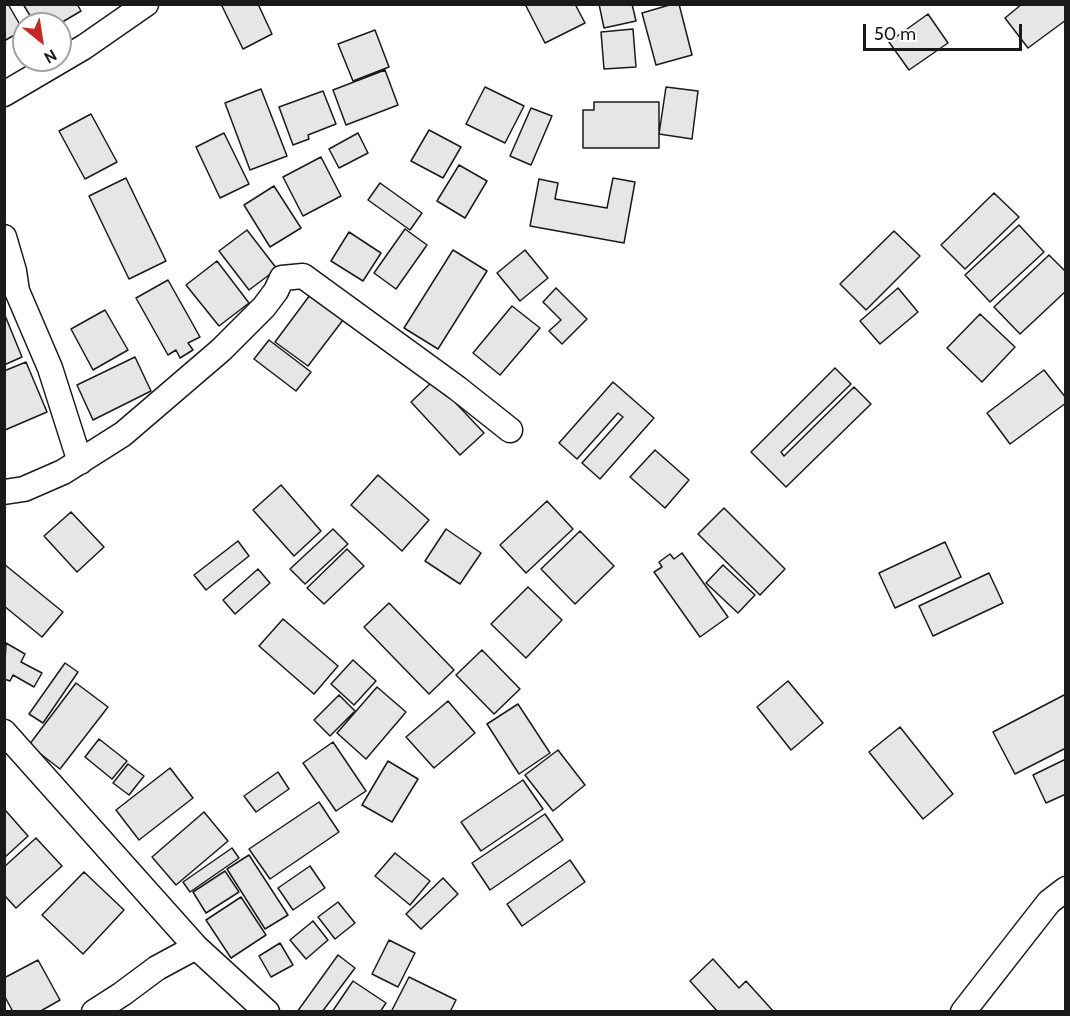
<!DOCTYPE html>
<html>
<head>
<meta charset="utf-8">
<style>
  body { margin:0 }
  #map { position:relative; width:1070px; height:1016px; overflow:hidden; background:#fff; font-family:Cabin,sans-serif }
  canvas { display:block }
  .frame { position:absolute; inset:0; border:6px solid #1a1a1a; pointer-events:none }
  .north { position:absolute; left:12px; top:12px; width:60px; height:60px; box-sizing:border-box; background:#fff; border:2px solid #a3a3a3; border-radius:50%; rotate:150deg; font-size:16px; font-weight:700; line-height:24px; text-align:center; color:#1a1a1a }
  .north::after { content:''; display:block; margin:auto; width:21px; height:27px; background:#c62828; clip-path:polygon(50% 0,100% 100%,50% 72%,0 100%) }
  .scale { position:absolute; left:863px; top:24px; width:159px; height:27px; box-sizing:border-box; border:3px solid #1a1a1a; border-top:0; padding-left:8px; font-size:18px; line-height:21px; white-space:nowrap; color:#1a1a1a; -webkit-text-stroke:4px #fff; paint-order:stroke }
</style>
</head>
<body>
<div id="map">
<canvas width="1070" height="1016"></canvas>
<div class="frame"></div>
<div class="north">N</div>
<div class="scale">50 m</div>
</div>
<script>
const context = document.querySelector('canvas').getContext('2d');
context.lineJoin = 'round';
function fill(path, color) {
  context.fillStyle = color;
  context.fill(path, 'evenodd');
}
function shape(rows) {
  const path = new Path2D();
  for (const r of rows) {
    path.moveTo(r[0], r[1]);
    for (let i = 2; i < r.length; i += 2) path.lineTo(r[i], r[i + 1]);
  }
  return path;
}
function trace(path, color, width, dash) {
  context.strokeStyle = color;
  context.lineWidth = width;
  context.lineCap = dash ? 'butt' : 'round';
  context.setLineDash(dash || []);
  context.stroke(path);
}
const building = shape([
  [4,4,8,4,23,30,4,41,4,4],
  [23,4,77,4,81,11,59,24,35,24,23,4],
  [221,4,258,4,272,34,243,49,221,4],
  [525,4,575,4,585,23,545,43,525,4],
  [599,4,632,4,636,21,604,28,599,4],
  [673,4,679,4,692,55,656,65,642,13,673,4],
  [1022,4,1066,4,1066,20,1028,48,1005,18,1022,4],
  [928,14,948,43,909,70,889,42,928,14],
  [633,29,636,67,604,69,601,32,633,29],
  [375,30,389,67,353,81,338,44,375,30],
  [385,70,398,105,346,125,333,90,385,70],
  [485,87,524,106,505,143,466,124,485,87],
  [666,87,698,91,692,139,659,134,666,87],
  [261,89,287,156,250,170,225,103,261,89],
  [323,91,336,124,308,135,309,139,293,145,279,107,323,91],
  [594,102,659,102,659,148,583,148,583,110,594,110,594,102],
  [531,108,552,116,531,165,510,156,531,108],
  [91,114,117,162,85,179,59,131,91,114],
  [429,130,461,147,443,178,411,161,429,130],
  [224,133,249,184,220,198,196,147,224,133],
  [358,133,368,153,339,168,329,149,358,133],
  [321,157,341,196,303,216,283,177,321,157],
  [459,165,487,181,465,218,437,201,459,165],
  [126,178,166,261,129,279,89,196,126,178],
  [613,178,635,182,624,243,530,226,539,179,558,183,555,199,607,208,613,178],
  [380,183,422,213,410,230,368,200,380,183],
  [274,186,301,228,270,247,244,205,274,186],
  [994,193,1019,217,965,269,941,245,994,193],
  [1019,225,1044,252,990,302,965,275,1019,225],
  [405,229,427,245,396,289,374,273,405,229],
  [247,230,277,269,249,290,219,251,247,230],
  [894,231,920,256,866,310,840,284,894,231],
  [349,232,381,253,363,281,331,261,349,232],
  [453,250,487,271,438,349,404,328,453,250],
  [525,250,548,278,520,301,497,273,525,250],
  [1049,255,1066,272,1066,291,1020,334,994,307,1049,255],
  [217,261,249,303,219,326,186,285,217,261],
  [168,280,200,337,188,343,193,350,180,358,176,350,168,355,136,298,168,280],
  [556,288,587,319,562,344,549,331,561,320,543,302,556,288],
  [898,288,918,312,880,344,860,321,898,288],
  [310,295,343,320,308,366,275,342,310,295],
  [512,306,540,328,500,375,473,353,512,306],
  [105,310,128,350,93,370,71,329,105,310],
  [4,313,22,357,4,365,4,313],
  [980,314,1015,347,982,382,947,348,980,314],
  [269,340,311,372,296,391,254,359,269,340],
  [135,357,151,391,93,420,77,385,135,357],
  [26,362,47,412,5,430,4,371,26,362],
  [835,368,851,384,781,452,784,456,854,387,871,404,786,487,751,452,835,368],
  [1044,370,1066,398,1066,403,1010,444,987,413,1044,370],
  [434,380,484,433,460,455,411,402,434,380],
  [613,382,654,418,600,479,582,463,623,417,618,413,577,459,559,443,613,382],
  [655,450,689,480,665,508,630,477,655,450],
  [378,475,429,520,402,551,351,505,378,475],
  [281,485,321,531,294,556,253,510,281,485],
  [547,501,573,529,526,573,500,545,547,501],
  [724,508,785,569,760,595,698,534,724,508],
  [71,512,104,547,77,572,44,536,71,512],
  [333,529,348,544,305,584,290,569,333,529],
  [446,529,481,553,460,584,425,561,446,529],
  [580,531,614,566,575,604,541,569,580,531],
  [238,541,249,556,206,590,194,575,238,541],
  [945,542,961,577,895,608,879,573,945,542],
  [347,549,364,566,324,604,307,588,347,549],
  [682,553,728,617,700,637,654,572,662,567,659,562,670,554,674,559,682,553],
  [4,564,63,612,42,637,4,606,4,564],
  [723,565,755,595,738,613,706,583,723,565],
  [258,569,270,583,235,614,223,600,258,569],
  [989,573,1003,603,933,636,919,606,989,573],
  [528,587,562,620,526,658,491,624,528,587],
  [389,603,454,670,429,694,364,627,389,603],
  [283,619,338,666,314,694,259,646,283,619],
  [6,643,25,654,21,662,42,673,34,687,13,675,10,681,4,679,6,643],
  [482,650,520,689,494,714,456,675,482,650],
  [353,660,376,681,354,705,331,684,353,660],
  [65,663,78,672,43,723,29,714,65,663],
  [788,681,823,723,791,750,757,707,788,681],
  [76,683,108,707,60,769,29,745,76,683],
  [377,687,406,712,366,759,337,733,377,687],
  [1066,694,1066,748,1015,774,993,732,1066,694],
  [339,695,355,711,330,736,314,720,339,695],
  [448,701,475,733,434,768,406,737,448,701],
  [518,704,550,753,519,774,487,724,518,704],
  [900,727,953,794,923,819,869,752,900,727],
  [99,739,127,761,112,779,85,757,99,739],
  [333,742,366,791,336,811,303,763,333,742],
  [558,750,585,785,553,811,525,775,558,750],
  [1066,759,1066,794,1046,803,1033,775,1066,759],
  [388,761,418,779,392,822,362,805,388,761],
  [128,764,144,776,129,795,113,783,128,764],
  [170,768,193,798,139,840,116,810,170,768],
  [278,772,289,789,256,812,244,796,278,772],
  [523,780,543,809,481,851,461,822,523,780],
  [319,802,339,832,270,879,249,849,319,802],
  [6,811,28,836,4,858,4,812,6,811],
  [204,812,228,841,176,885,152,857,204,812],
  [545,814,563,840,490,890,472,863,545,814],
  [36,838,62,866,16,908,4,895,4,867,36,838],
  [232,848,239,858,190,892,183,882,232,848],
  [395,853,430,881,410,905,375,876,395,853],
  [249,855,288,915,265,929,227,869,249,855],
  [570,860,585,882,522,926,507,904,570,860],
  [310,866,325,888,293,910,278,888,310,866],
  [225,871,239,892,206,913,193,892,225,871],
  [84,872,124,910,83,954,42,915,84,872],
  [443,878,458,894,421,929,406,914,443,878],
  [241,897,266,935,231,958,206,920,241,897],
  [338,902,355,923,335,939,318,917,338,902],
  [313,921,328,940,306,959,290,940,313,921],
  [389,940,415,953,398,987,372,974,389,940],
  [280,943,293,965,271,977,259,956,280,943],
  [338,955,355,968,322,1012,297,1012,338,955],
  [713,959,739,988,746,981,774,1012,718,1012,690,981,713,959],
  [38,960,60,1000,39,1012,13,1012,4,995,4,978,38,960],
  [409,977,456,1000,450,1012,391,1012,409,977],
  [353,981,386,1003,380,1012,332,1012,353,981]
]);
const minor = shape([
  [4,94,84,47,146,4],
  [4,237,14,271,17,291,50,368,80,462],
  [4,492,24,489,63,472,123,434,221,350,264,307,276,291,282,278,303,276,457,388,510,430],
  [4,732,196,947,267,1012],
  [94,1012,122,994,157,968,196,947],
  [963,1012,1049,902,1066,889]
]);
fill(building, '#e6e6e6');
trace(building, '#1a1a1a', 1.5);
trace(minor, '#1a1a1a', 27);
trace(minor, '#fff', 24);
</script>
</body>
</html>
